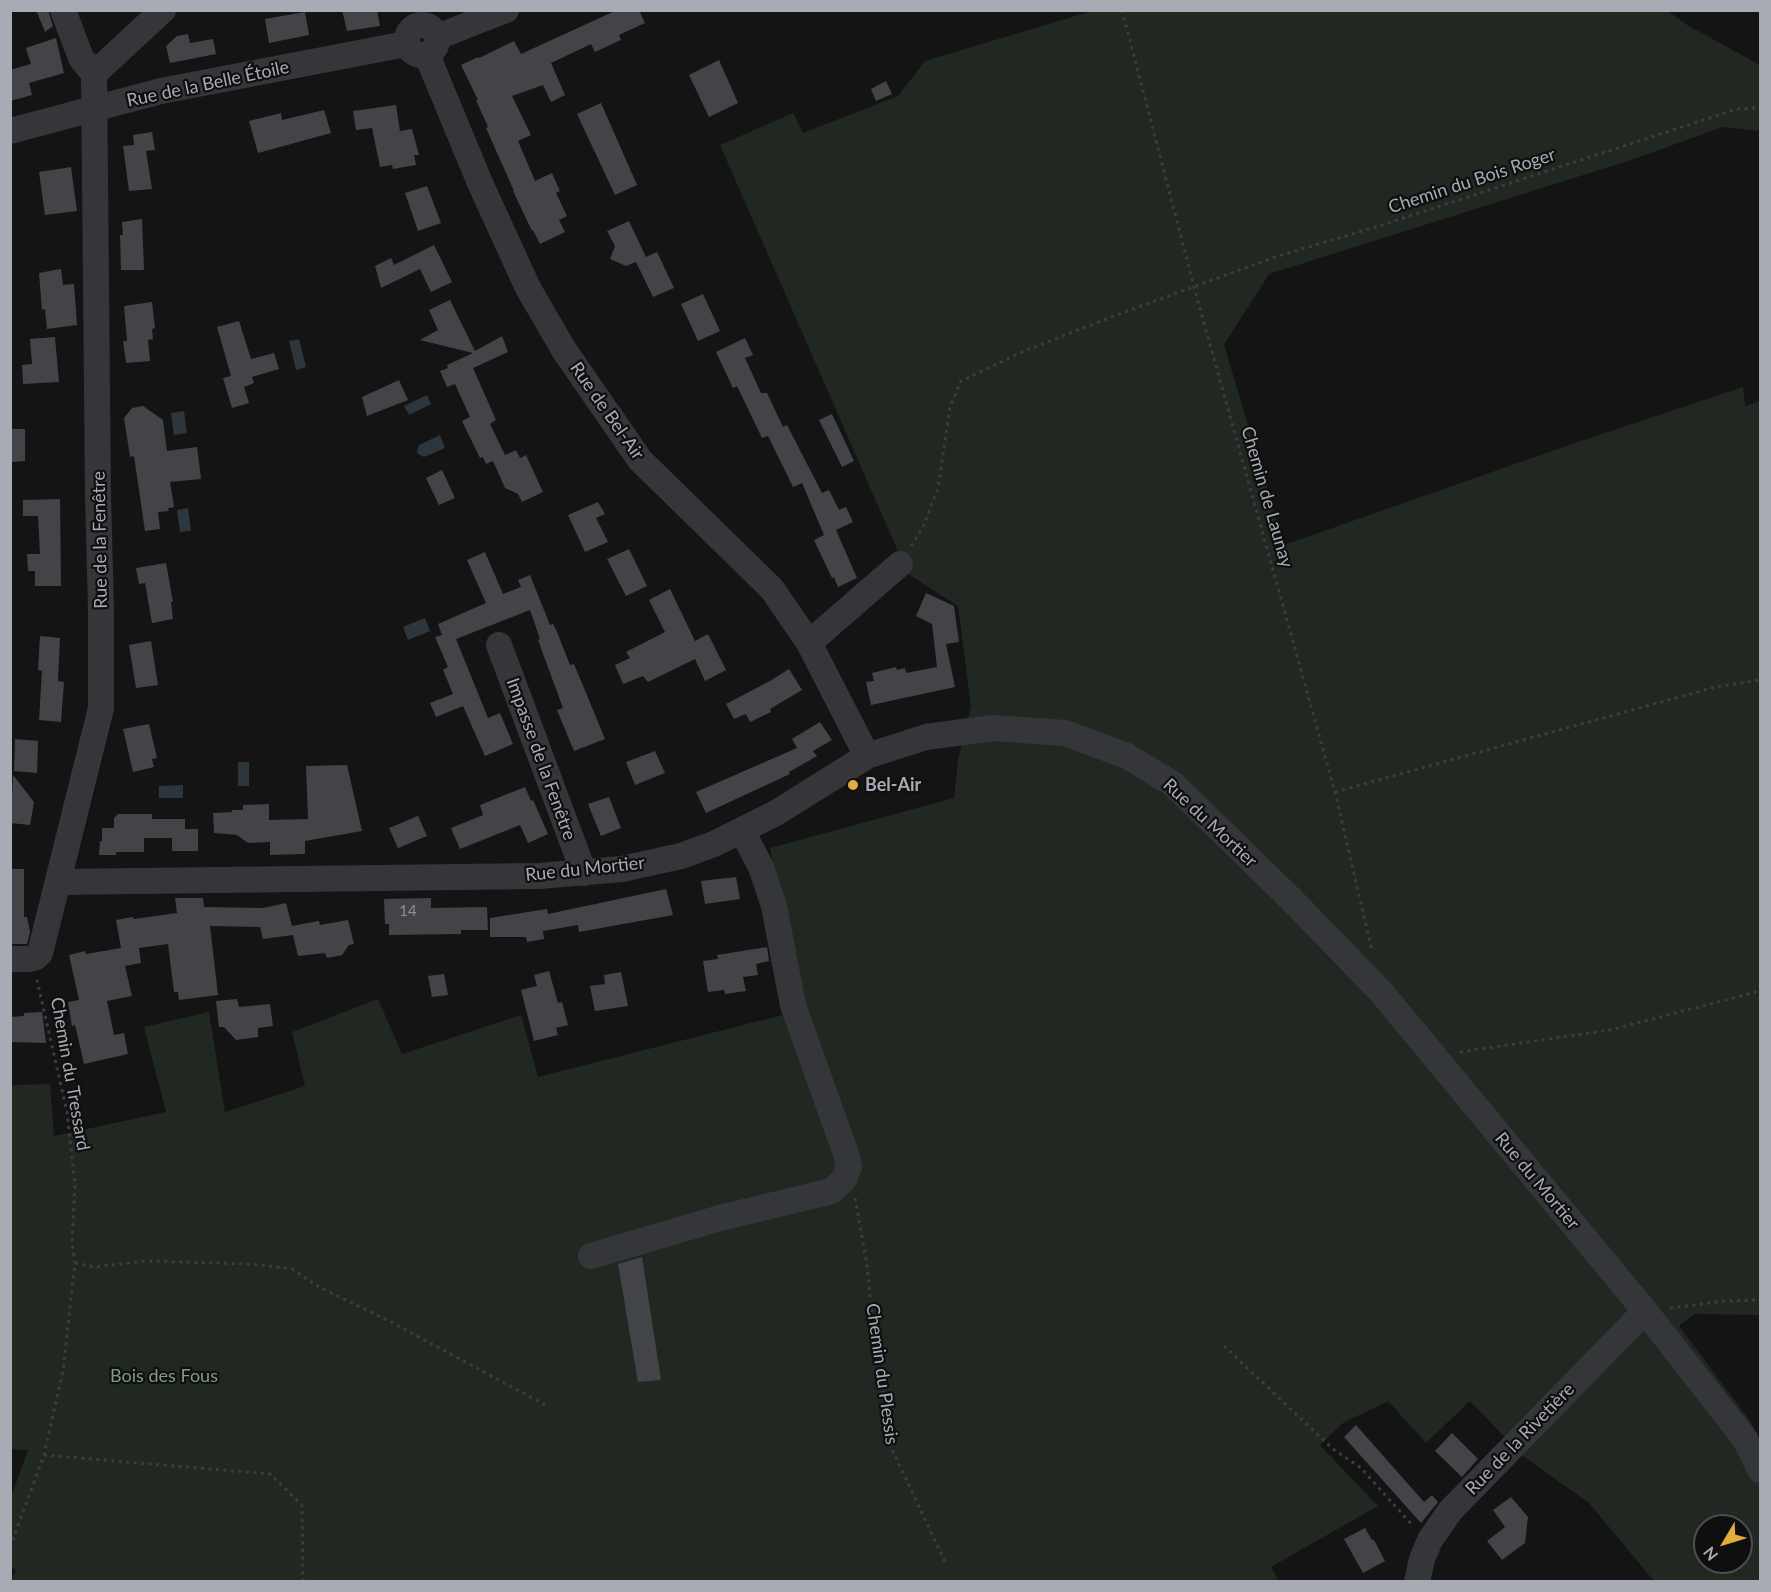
<!DOCTYPE html>
<html>
<head>
<meta charset="utf-8">
<style>
  body { margin:0 }
  #map { position:relative; width:1771px; height:1592px; overflow:hidden; background:#141415; font-family:Lato,sans-serif }
  canvas { display:block }
  .frame { position:absolute; inset:0; border:12px solid #a7abb4; pointer-events:none }
  .north { position:absolute; left:1693px; top:1514px; width:60px; height:60px; box-sizing:border-box; background:#0f0f10; border:2px solid #4c4d52; border-radius:50%; rotate:232deg; font-size:16px; font-weight:700; line-height:24px; text-align:center; color:#a7abb4 }
  .north::after { content:''; display:block; margin:auto; width:21px; height:27px; background:#e1ab40; clip-path:polygon(50% 0,100% 100%,50% 72%,0 100%) }
</style>
</head>
<body>
<div id="map">
<canvas width="1771" height="1592"></canvas>
<div class="frame"></div>
<div class="north">N</div>
</div>
<script>
const context = document.querySelector('canvas').getContext('2d');
context.lineJoin = 'round';
function fill(path, color) {
  context.fillStyle = color;
  context.fill(path, 'evenodd');
}
function shape(rows) {
  const path = new Path2D();
  for (const r of rows) {
    if (r.length === 3) {
      path.moveTo(r[0] + r[2], r[1]);
      path.arc(r[0], r[1], r[2], 0, 2 * Math.PI);
      continue;
    }
    path.moveTo(r[0], r[1]);
    for (let i = 2; i < r.length; i += 2) path.lineTo(r[i], r[i + 1]);
  }
  return path;
}
function trace(path, color, width, dash) {
  context.strokeStyle = color;
  context.lineWidth = width;
  context.lineCap = dash ? 'butt' : 'round';
  context.setLineDash(dash || []);
  context.stroke(path);
}
function label(font, color, halo, rows, align = 'center') {
  context.font = font + ' Lato,sans-serif';
  context.lineWidth = 4.5;
  context.setLineDash([]);
  context.textBaseline = 'middle';
  context.strokeStyle = halo;
  context.fillStyle = color;
  for (const [text, x, y, turn = 0] of rows) {
    context.save();
    context.translate(x, y);
    context.rotate((+turn || 0) * Math.PI / 180);
    context.textAlign = isNaN(turn) ? turn : align;
    if (halo) context.strokeText(text, 0, 0);
    context.fillText(text, 0, 0);
    context.restore();
  }
}
const green = shape([
  [1092,11,1668,11,1687,25,1760,65,1760,131,1723,127,1631,160,1269,274,1224,345,1284,545,1569,445,1743,387,1745,406,1760,401,1760,1315,1695,1314,1679,1326,1750,1421,1760,1439,1760,1581,1654,1581,1589,1503,1523,1456,1470,1401,1426,1443,1388,1401,1343,1423,1320,1445,1378,1506,1271,1567,1279,1582,11,1581,16,1570,11,1567,11,1497,28,1450,11,1449,11,1085,50,1084,54,1136,166,1112,144,1027,209,1012,225,1112,305,1086,292,1032,378,999,402,1054,521,1015,538,1077,802,1010,770,848,954,798,958,760,971,706,958,606,908,574,720,145,793,113,803,133,898,96,925,61],
  [1705,1526,1741,1526,1741,1562,1705,1562]
]);
const water = shape([
  [299,339,306,367,296,370,289,341],
  [427,395,431,404,409,415,404,406],
  [184,411,187,433,174,435,171,413],
  [440,435,445,448,424,457,418,454,417,452,419,445],
  [188,508,191,531,180,532,177,510],
  [425,618,430,631,408,640,403,627],
  [238,762,249,762,249,786,238,786],
  [183,785,183,798,159,798,159,786]
]);
const building = shape([
  [36,10,48,10,53,26,45,32],
  [342,10,377,10,380,26,347,31],
  [617,10,639,10,645,23,619,35,621,40,595,52,591,44,551,63,565,95,551,102,543,85,512,96,531,135,518,141,535,181,552,173,560,191,556,193,567,216,559,220,565,232,540,244,533,230,532,231,513,191,514,191,486,128,488,127,476,100,478,100,461,65,478,57,479,58,514,41,521,54],
  [305,12,309,35,269,43,265,19],
  [188,34,190,43,213,39,216,54,170,63,166,46,177,36],
  [56,38,64,73,29,83,32,95,10,101,10,70,31,64,26,48],
  [719,60,738,103,709,117,689,75],
  [886,81,892,94,876,101,871,89],
  [601,103,637,185,615,195,577,114],
  [396,105,400,131,412,129,419,155,414,155,416,165,393,169,392,165,380,167,372,128,356,130,353,111],
  [324,110,331,133,258,153,249,121,281,113,282,120],
  [152,132,155,150,146,151,152,189,129,191,123,146,134,145,133,135],
  [71,167,77,211,45,215,39,172],
  [427,186,441,223,418,231,405,193],
  [142,219,144,270,121,270,120,235,123,235,122,222],
  [629,221,646,257,657,252,674,288,653,297,636,262,641,260,626,266,610,259,615,246,607,231],
  [434,245,452,282,431,292,420,269,381,288,375,266,391,258,394,265],
  [61,269,63,285,74,284,77,325,47,329,45,309,42,310,39,273],
  [703,294,720,331,698,341,681,304],
  [450,300,475,351,502,336,508,352,473,368,496,420,490,424,505,455,516,450,520,458,526,455,543,492,522,502,518,494,505,488,493,461,486,464,483,457,480,458,462,421,470,417,455,384,447,387,440,371,448,368,447,365,473,353,420,340,438,330,429,310],
  [152,302,155,328,152,329,153,339,148,340,150,361,126,363,123,341,127,341,124,306],
  [239,321,251,359,274,353,279,369,252,377,254,383,244,387,249,403,232,408,223,378,231,376,217,327],
  [55,337,59,382,23,384,22,365,32,364,30,339],
  [745,338,753,355,745,358,761,393,767,393,783,427,787,425,822,493,829,490,839,510,846,507,853,522,836,530,857,578,838,587,834,577,832,578,814,540,824,535,802,483,793,487,768,436,762,438,737,386,733,388,716,352],
  [399,380,408,400,367,416,362,397],
  [143,406,163,420,167,451,197,447,201,479,170,482,174,507,168,508,169,511,158,512,160,529,145,531,134,456,130,457,124,418,132,408],
  [832,414,854,461,842,467,819,420],
  [10,429,25,429,25,461,10,462],
  [442,470,455,498,439,505,426,478],
  [60,499,61,586,35,586,35,571,28,571,27,554,40,554,38,516,23,516,23,500],
  [598,502,605,514,596,518,608,542,585,552,568,515],
  [629,549,647,586,626,596,607,559],
  [485,552,503,594,521,587,518,580,530,575,550,625,553,624,557,632,570,665,574,664,605,739,574,751,557,710,563,708,538,640,540,639,530,610,456,639,488,718,500,713,513,744,485,756,463,706,436,717,430,703,453,694,443,670,448,667,435,637,442,635,438,624,486,603,467,560],
  [166,563,173,602,171,602,173,619,152,623,145,583,139,584,136,568],
  [670,589,695,641,708,634,726,670,705,681,695,659,648,682,643,676,623,684,615,665,630,658,626,652,665,632,649,600],
  [926,593,954,606,959,642,946,644,955,687,871,705,866,682,874,681,872,673,896,667,897,670,905,668,906,673,937,667,932,624,916,616],
  [40,636,60,638,58,681,64,682,61,722,39,720,42,671,38,670],
  [151,641,158,685,136,688,129,645],
  [789,669,802,690,770,709,771,712,750,722,746,714,734,719,726,704,770,681],
  [820,722,832,740,813,751,817,756,789,772,790,774,706,813,696,792,797,748,792,739],
  [149,724,157,758,152,759,154,767,133,772,123,729],
  [15,739,38,741,37,773,14,771],
  [655,751,665,773,635,785,626,762],
  [347,765,362,831,305,841,305,854,270,855,270,842,248,843,237,835,214,833,213,813,232,812,232,810,243,810,243,805,269,804,269,820,308,819,306,766],
  [13,775,34,802,30,825,10,823,10,795,12,795],
  [525,787,531,801,533,800,548,834,528,843,520,825,460,849,451,828,483,815,480,805],
  [609,797,621,828,601,836,588,804],
  [118,814,152,814,152,819,185,819,185,829,198,829,198,851,172,851,172,838,144,838,144,852,116,852,116,855,99,855,100,841,102,841,102,828,114,828,114,818],
  [418,816,427,836,398,848,389,828],
  [10,869,24,869,24,917,27,917,30,932,27,944,10,944],
  [736,877,740,899,705,904,701,881],
  [666,889,673,915,579,932,578,925,543,931,544,939,527,942,526,937,490,937,490,918,547,909,548,914],
  [175,898,203,898,204,907,263,908,286,903,292,926,319,921,320,925,348,920,354,944,349,945,342,955,327,958,325,953,298,956,293,935,263,939,260,927,210,926,218,995,179,1000,178,992,174,992,168,944,139,948,141,963,125,966,132,996,107,1001,114,1035,124,1033,128,1054,84,1064,75,1025,72,1026,68,1002,79,1000,69,955,85,951,86,954,121,948,116,920,133,917,134,919,177,913],
  [431,898,431,908,487,907,488,930,461,930,461,934,389,935,389,924,385,924,384,899],
  [767,947,769,961,756,964,758,975,743,977,746,991,725,994,724,990,708,992,703,961,718,959,717,955],
  [549,971,558,1003,562,1002,568,1025,556,1028,558,1035,534,1041,521,990,537,986,534,975],
  [621,972,628,1006,595,1011,590,986,605,984,604,975],
  [444,974,448,995,432,997,428,976],
  [237,999,239,1007,270,1004,273,1026,258,1028,258,1037,236,1040,224,1027,219,1027,216,1001],
  [42,1012,46,1043,10,1042,10,1017,24,1016,24,1013],
  [642,1257,661,1380,638,1382,618,1264],
  [1356,1425,1424,1502,1432,1495,1438,1502,1421,1523,1344,1437],
  [1452,1433,1478,1459,1462,1477,1435,1451],
  [1511,1497,1528,1517,1525,1543,1502,1560,1487,1541,1505,1527,1493,1510],
  [1365,1528,1372,1540,1374,1540,1385,1561,1363,1573,1344,1539]
]);
const path = shape([
  [1122,10,1194,287,1335,792,1372,951],
  [911,546,923,527,938,488,950,407,961,381,1022,352,1114,316,1275,257,1379,226,1737,109,1760,108],
  [1335,792,1715,687,1760,680],
  [1460,1052,1610,1030,1760,991],
  [855,1198,867,1265,874,1337,892,1449,945,1562],
  [75,1263,94,1267,145,1261,252,1264,292,1269,319,1287,393,1323,549,1407],
  [1670,1308,1726,1301,1760,1300],
  [1224,1346,1333,1449,1361,1468,1413,1526],
  [44,1455,270,1474,302,1505,303,1582],
  [10,1547,44,1455,63,1371,75,1263,72,1244,75,1185,67,1112,37,980]
]);
const minor = shape([
  [63,10,81,58,94,74],
  [422,40,15],
  [437,37,506,10],
  [427,55,480,183,528,288,564,350,640,460,772,589,809,643,867,756],
  [94,74,163,10],
  [10,131,161,91,406,44],
  [809,643,900,564],
  [499,645,584,873],
  [58,882,539,876,622,869,681,856,714,844,776,813,867,756,926,737,993,728,1065,733,1127,756,1173,784,1292,900,1382,993,1645,1311,1745,1439,1760,1470],
  [10,959,30,959,36,957,40,953,101,708,101,610,98,495,94,74],
  [591,1256,720,1218,832,1191,844,1179,849,1167,846,1154,793,1005,774,906,761,867,742,831],
  [1417,1582,1422,1559,1430,1540,1450,1511,1645,1311]
]);
const markers = [
  [853,785,6,"#e1ab40"]
];
const numberNames = [
  ["14",408,911]
];
const streetNames = [
  ["Rue de la Belle Étoile",208,84,-12],
  ["Chemin du Bois Roger",1472,181,-18],
  ["Rue de Bel-Air",607,411,55],
  ["Chemin de Launay",1267,497,74],
  ["Rue de la Fenêtre",100,540,-91],
  ["Impasse de la Fenêtre",541,759,70],
  ["Rue du Mortier",1210,823,43],
  ["Rue du Mortier",585,869,-6],
  ["Chemin du Tressard",70,1074,80],
  ["Rue du Mortier",1537,1181,50],
  ["Chemin du Plessis",882,1374,82],
  ["Rue de la Rivetière",1520,1439,-46]
];
const poiNames = [
  ["Bel-Air",865,785]
];
const parkNames = [
  ["Bois des Fous",164,1376]
];
fill(green, '#202821');
fill(water, '#2e363d');
fill(building, '#434448');
trace(path, '#3b3d41', 3, [3, 4.5]);
trace(minor, '#35363a', 26);
for (const [x, y, r, color] of markers) {
  const dot = new Path2D();
  dot.arc(x, y, r, 0, 2 * Math.PI);
  context.fillStyle = color;
  context.fill(dot);
  trace(dot, '#0f0f10', 2);
}
label('15px', '#8e9199', null, numberNames);
label('18px', '#a7abb4', '#0f0f10', streetNames);
label('bold 18px', '#a7abb4', '#0f0f10', poiNames, 'left');
label('18px', '#7f9e81', '#0f0f10', parkNames);
</script>
</body>
</html>
